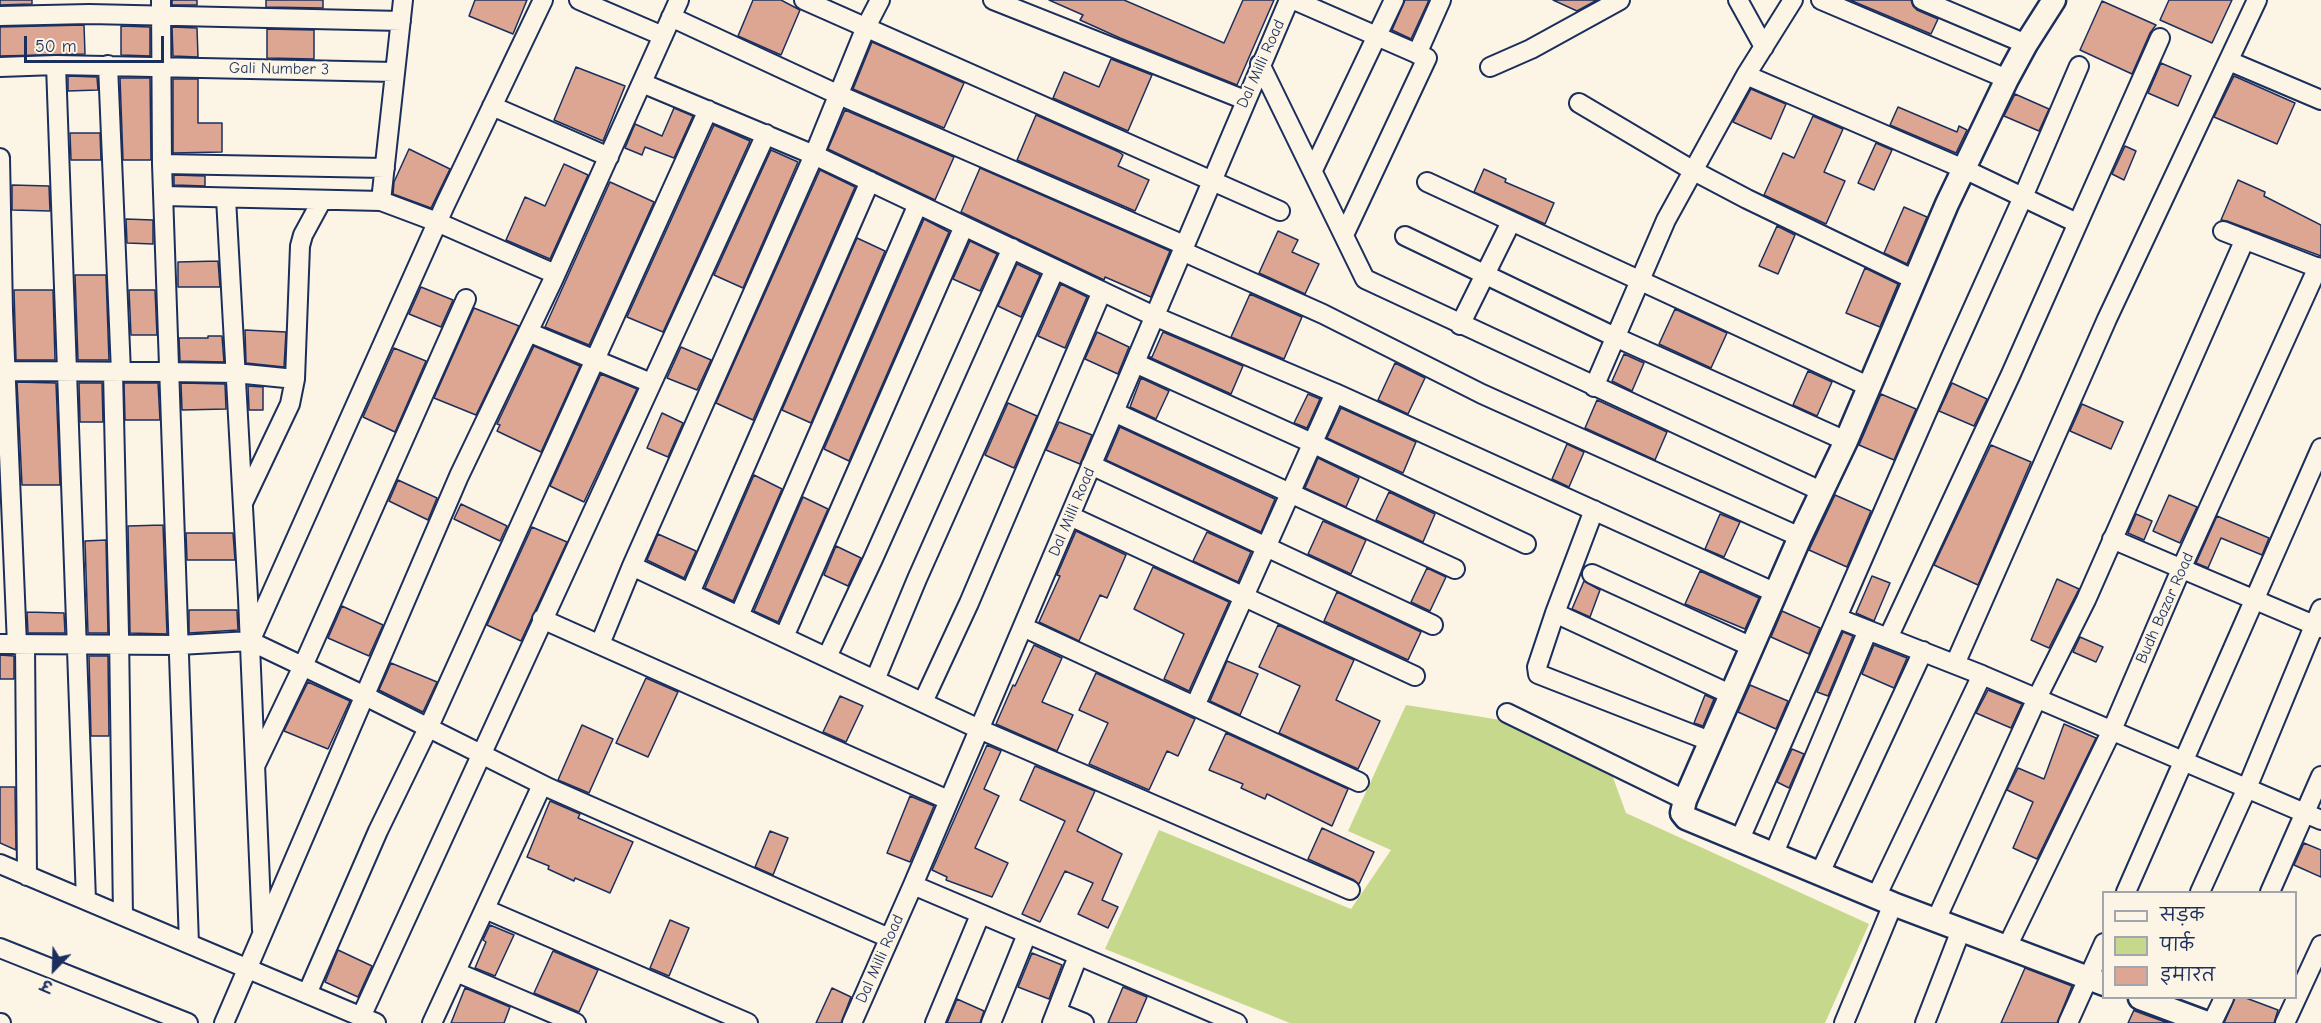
<!DOCTYPE html>
<html>
<head>
<meta charset="utf-8">
<style>
  body { margin:0 }
  #map { position:relative; width:2321px; height:1023px; overflow:hidden; background:#fcf5e5; font-family:"Comic Neue","Playpen Sans Deva",sans-serif }
  canvas { display:block }
  .legend { position:absolute; left:2102px; top:891px; width:195px; height:108px; box-sizing:border-box; background:#fcf5e5; border:2px solid #a2a6af; margin:0; padding:8px 10px; list-style:none; font-size:18px; color:#1b2f5e }
  .legend li { display:flex; align-items:center; gap:12px; height:30px }
  .legend b { width:30px; border:2px solid #a2a6af }
  .north { position:absolute; left:24px; top:939px; width:60px; height:60px; -webkit-text-stroke:4px #fcf5e5; paint-order:stroke; rotate:203deg; font-size:16px; font-weight:700; line-height:24px; text-align:center; color:#1b2f5e }
  .north::after { content:''; display:block; margin:auto; width:21px; height:27px; background:#1b2f5e; clip-path:polygon(50% 0,100% 100%,50% 72%,0 100%) }
  .scale { position:absolute; left:24px; top:36px; width:140px; height:27px; box-sizing:border-box; border:3px solid #1b2f5e; border-top:0; padding-left:8px; font-size:18px; line-height:21px; white-space:nowrap; color:#1b2f5e; -webkit-text-stroke:4px #fcf5e5; paint-order:stroke }
</style>
</head>
<body>
<div id="map">
<canvas width="2321" height="1023"></canvas>
<ul class="legend">
<li><b style="height:8px;background:#fcf5e5"></b>सड़क</li>
<li><b style="height:16px;background:#c6d88c"></b>पार्क</li>
<li><b style="height:16px;background:#dca693"></b>इमारत</li>
</ul>
<div class="north">उ</div>
<div class="scale">50 m</div>
</div>
<script>
const context = document.querySelector('canvas').getContext('2d');
context.lineJoin = 'round';
function fill(path, color) {
  context.fillStyle = color;
  context.fill(path, 'evenodd');
}
function shape(rows) {
  const path = new Path2D();
  for (const r of rows) {
    path.moveTo(r[0], r[1]);
    for (let i = 2; i < r.length; i += 2) path.lineTo(r[i], r[i + 1]);
  }
  return path;
}
function trace(path, color, width, dash) {
  context.strokeStyle = color;
  context.lineWidth = width;
  context.lineCap = dash ? 'butt' : 'round';
  context.setLineDash(dash || []);
  context.stroke(path);
}
function label(font, color, halo, rows, align = 'center') {
  context.font = font + ' "Comic Neue",sans-serif';
  context.lineWidth = 4.5;
  context.setLineDash([]);
  context.textBaseline = 'middle';
  context.strokeStyle = halo;
  context.fillStyle = color;
  for (const [text, x, y, turn = 0] of rows) {
    context.save();
    context.translate(x, y);
    context.rotate((+turn || 0) * Math.PI / 180);
    context.textAlign = isNaN(turn) ? turn : align;
    if (halo) context.strokeText(text, 0, 0);
    context.fillText(text, 0, 0);
    context.restore();
  }
}
const green = shape([
  [1406,705,1501,720,1611,772,1626,813,1869,924,1825,1023,1290,1023,1105,949,1159,830,1351,909,1391,850,1348,831]
]);
const building = shape([
  [0,0,32,0,32,4,0,5,0,0],
  [172,0,197,0,197,5,172,5,172,0],
  [266,0,323,0,323,8,266,7,266,0],
  [475,0,527,0,513,34,469,16,475,0],
  [753,0,781,0,800,10,781,55,738,36,753,0],
  [1049,0,1124,0,1224,43,1243,0,1274,0,1237,85,1120,38,1080,20,1083,15,1049,0],
  [1405,0,1429,0,1411,39,1392,30,1405,0],
  [1553,0,1597,0,1577,11,1553,0],
  [1850,0,1911,0,1913,6,1917,10,1938,19,1931,34,1850,0],
  [2169,0,2232,0,2212,43,2160,20,2169,0],
  [2102,1,2156,25,2150,33,2132,74,2080,50,2102,1],
  [84,25,85,54,0,56,0,27,84,25],
  [121,26,150,27,150,56,121,55,121,26],
  [172,27,197,28,198,57,173,56,172,27],
  [267,29,314,30,314,59,267,58,267,29],
  [872,42,964,83,944,128,853,89,872,42],
  [1111,59,1152,75,1128,131,1053,98,1064,72,1099,87,1111,59],
  [2161,63,2191,76,2178,106,2148,93,2161,63],
  [576,67,625,86,603,141,554,120,576,67],
  [68,76,97,77,98,90,68,91,68,76],
  [2234,76,2295,103,2277,144,2214,117,2234,76],
  [120,78,150,78,151,160,123,160,120,78],
  [173,79,198,79,198,123,222,123,222,152,173,153,173,79],
  [1751,89,1786,104,1771,139,1733,122,1751,89],
  [2015,94,2049,109,2039,131,2004,116,2015,94],
  [1898,107,1957,132,1959,126,1967,130,1956,153,1890,125,1898,107],
  [674,108,693,116,674,158,645,147,642,155,625,148,635,124,662,136,674,108],
  [845,110,954,157,935,200,828,149,845,110],
  [1036,115,1119,152,1123,155,1118,166,1149,180,1135,211,1017,160,1036,115],
  [1813,116,1843,129,1824,172,1845,181,1826,224,1764,195,1783,153,1794,158,1813,116],
  [714,125,750,141,663,332,627,317,714,125],
  [70,133,100,133,101,160,71,160,70,133],
  [1876,143,1892,150,1874,190,1858,183,1876,143],
  [2125,146,2136,151,2124,180,2112,174,2125,146],
  [409,149,450,169,431,208,393,194,394,182,409,149],
  [771,150,798,162,743,288,714,275,771,150],
  [564,164,588,175,550,259,506,240,525,197,545,206,564,164],
  [980,168,1170,251,1151,297,1105,277,1104,280,961,212,980,168],
  [1484,169,1506,179,1505,182,1554,203,1545,224,1474,192,1484,169],
  [820,170,855,187,753,420,716,403,820,170],
  [174,175,205,176,205,186,174,185,174,175],
  [2238,180,2265,192,2264,196,2321,225,2321,256,2227,221,2221,220,2238,180],
  [610,182,654,202,589,345,545,327,610,182],
  [12,185,49,186,50,211,12,210,12,185],
  [1904,207,1927,217,1907,264,1884,253,1904,207],
  [126,219,153,220,153,244,127,243,126,219],
  [924,219,949,232,849,461,824,449,924,219],
  [1777,226,1795,235,1778,274,1759,266,1777,226],
  [1278,231,1298,240,1292,252,1319,264,1305,294,1259,273,1278,231],
  [857,238,885,251,811,423,782,410,857,238],
  [970,241,997,254,980,291,953,279,970,241],
  [218,261,220,287,178,287,178,262,218,261],
  [1017,264,1040,275,1021,317,998,306,1017,264],
  [1865,268,1898,284,1880,327,1846,313,1865,268],
  [75,275,106,275,109,360,78,360,75,275],
  [1061,284,1087,297,1065,348,1038,336,1061,284],
  [421,287,453,300,441,327,409,314,421,287],
  [14,290,53,290,55,360,16,360,14,290],
  [129,290,155,290,157,335,131,335,129,290],
  [1250,294,1302,317,1284,359,1231,337,1250,294],
  [474,308,519,326,476,415,434,398,474,308],
  [1675,309,1727,333,1711,368,1659,344,1675,309],
  [245,330,286,332,284,367,246,363,245,330],
  [1097,332,1129,347,1118,374,1085,359,1097,332],
  [1163,332,1243,366,1231,394,1149,357,1152,357,1163,332],
  [208,336,222,336,224,362,180,361,179,338,208,338,208,336],
  [534,346,580,366,541,452,497,431,500,425,497,424,534,346],
  [681,347,711,360,697,390,667,378,681,347],
  [394,348,426,361,395,432,363,417,394,348],
  [1624,354,1644,363,1632,391,1612,381,1624,354],
  [1395,363,1425,378,1408,414,1378,400,1395,363],
  [1808,371,1832,382,1817,416,1793,405,1808,371],
  [601,374,637,389,584,502,550,486,601,374],
  [1141,378,1169,391,1156,419,1130,407,1141,378],
  [17,382,56,383,60,485,22,485,17,382],
  [79,383,102,383,103,422,80,422,79,383],
  [124,383,158,383,160,420,125,420,124,383],
  [181,383,225,384,226,409,182,410,181,383],
  [1952,383,1987,399,1974,426,1939,411,1952,383],
  [248,386,263,387,263,410,249,410,248,386],
  [1308,394,1320,399,1307,428,1294,423,1308,394],
  [1881,394,1916,409,1894,460,1859,445,1881,394],
  [1597,400,1667,432,1655,460,1585,428,1597,400],
  [1008,403,1037,416,1014,468,985,455,1008,403],
  [2082,404,2123,422,2111,449,2070,431,2082,404],
  [1341,408,1416,442,1403,473,1327,438,1341,408],
  [662,413,683,423,668,457,647,448,662,413],
  [1059,422,1092,435,1080,464,1046,450,1059,422],
  [1120,427,1275,499,1261,532,1106,460,1120,427],
  [1567,444,1584,452,1569,487,1552,479,1567,444],
  [1991,445,2031,462,1978,585,1934,565,1991,445],
  [1318,458,1359,478,1346,507,1305,488,1318,458],
  [754,475,782,489,733,601,705,588,754,475],
  [398,480,437,498,428,520,389,501,398,480],
  [1389,492,1435,514,1423,542,1376,520,1389,492],
  [1835,495,1871,511,1847,567,1809,550,1835,495],
  [2169,495,2197,507,2180,543,2153,531,2169,495],
  [803,497,828,509,778,622,754,611,803,497],
  [461,504,507,526,500,541,454,519,461,504],
  [1720,514,1740,522,1724,557,1705,549,1720,514],
  [2136,514,2152,521,2144,540,2128,533,2136,514],
  [2217,516,2269,538,2262,555,2221,538,2208,568,2196,563,2217,516],
  [1323,521,1366,540,1351,574,1308,554,1323,521],
  [163,525,167,634,130,633,128,526,163,525],
  [532,527,567,542,521,641,487,625,532,527],
  [1076,531,1126,555,1107,598,1100,595,1079,641,1039,622,1060,576,1057,575,1076,531],
  [1207,532,1251,552,1238,582,1193,561,1207,532],
  [186,533,233,533,235,560,187,560,186,533],
  [658,534,696,551,684,578,647,560,658,534],
  [106,540,108,633,88,633,85,541,106,540],
  [836,546,861,558,848,586,824,575,836,546],
  [1153,567,1229,602,1189,691,1164,679,1184,634,1134,609,1153,567],
  [1427,568,1446,577,1430,611,1411,602,1427,568],
  [1700,571,1759,598,1745,629,1685,604,1700,571],
  [1872,576,1890,583,1874,621,1856,613,1872,576],
  [2057,579,2079,589,2049,648,2031,640,2057,579],
  [1584,581,1600,590,1590,617,1572,609,1584,581],
  [1337,592,1421,632,1408,660,1324,621,1337,592],
  [342,606,383,625,369,656,328,638,342,606],
  [189,610,237,610,238,630,189,633,189,610],
  [1782,611,1820,628,1809,654,1771,637,1782,611],
  [27,612,64,613,65,633,28,633,27,612],
  [1278,625,1354,660,1336,700,1380,721,1358,769,1279,733,1300,686,1259,667,1278,625],
  [1843,632,1853,636,1828,696,1817,692,1843,632],
  [2080,637,2103,647,2096,662,2073,652,2080,637],
  [1034,645,1062,658,1042,702,1073,715,1057,751,996,724,1013,685,1015,686,1034,645],
  [1874,645,1907,658,1894,688,1862,674,1874,645],
  [0,655,14,656,14,679,0,679,0,655],
  [89,656,108,656,109,736,91,736,89,656],
  [1227,661,1258,674,1240,715,1210,701,1227,661],
  [391,663,437,682,423,712,379,690,391,663],
  [1096,673,1195,719,1178,756,1167,751,1149,790,1089,764,1108,723,1079,710,1096,673],
  [646,678,678,692,648,757,616,743,646,678],
  [308,682,350,701,328,749,284,731,308,682],
  [1750,685,1788,701,1776,729,1738,712,1750,685],
  [1988,690,2022,704,2011,728,1976,713,1988,690],
  [1705,695,1714,699,1703,726,1694,723,1705,695],
  [840,696,863,706,846,742,823,732,840,696],
  [2064,724,2096,738,2037,859,2013,848,2033,802,2007,790,2018,768,2044,779,2064,724],
  [582,725,613,739,589,793,558,780,582,725],
  [1226,733,1348,789,1332,826,1267,794,1265,799,1241,788,1243,784,1209,770,1226,733],
  [987,745,1001,751,984,789,999,796,975,848,1008,863,992,897,946,880,947,877,932,870,987,745],
  [1792,749,1804,754,1789,788,1777,782,1792,749],
  [1035,766,1095,791,1077,831,1122,854,1102,900,1118,907,1108,928,1078,914,1093,883,1065,871,1040,922,1022,914,1065,821,1020,800,1035,766],
  [0,787,15,787,16,850,0,843,0,787],
  [910,796,934,806,910,862,887,853,910,796],
  [550,801,580,814,578,818,633,842,610,893,575,878,574,881,548,869,549,866,527,857,550,801],
  [1322,828,1374,852,1359,884,1354,880,1308,859,1322,828],
  [770,831,788,838,773,875,755,867,770,831],
  [2304,843,2321,850,2321,877,2294,865,2304,843],
  [670,920,689,928,669,976,650,968,670,920],
  [490,925,514,935,495,976,475,968,486,942,483,940,490,925],
  [338,950,372,966,358,997,325,982,338,950],
  [553,951,598,970,579,1012,534,993,553,951],
  [1032,953,1062,965,1049,999,1018,987,1032,953],
  [2025,968,2072,986,2057,1023,2001,1023,2025,968],
  [1123,987,1147,997,1136,1023,1108,1023,1123,987],
  [465,988,510,1007,504,1023,451,1023,465,988],
  [832,988,851,997,841,1023,816,1023,832,988],
  [2235,998,2246,998,2278,1010,2274,1023,2224,1023,2235,998],
  [957,999,984,1011,980,1023,947,1023,957,999],
  [2134,1010,2135,1011,2168,1023,2128,1023,2134,1010]
]);
const minor = shape([
  [161,0,162,164,189,944],
  [579,0,663,36],
  [804,0,1280,211],
  [993,0,1240,98],
  [1294,0,1427,58,1344,235],
  [1738,0,1764,47],
  [1821,0,2007,79],
  [1922,0,2026,44],
  [0,16,89,14,401,21],
  [671,17,839,95,1184,245],
  [1417,54,1441,0],
  [2229,61,2321,100],
  [1260,64,1365,279,1823,492],
  [56,65,86,900],
  [108,65,121,372],
  [0,67,56,65,395,72],
  [1490,67,1531,49,1620,0],
  [1746,75,1964,169,2077,223],
  [642,83,814,155,1154,316,1335,393,1776,593],
  [1579,103,1692,170,1747,199,1915,280],
  [492,106,609,157],
  [0,158,3,311,17,645],
  [162,164,385,168],
  [1313,170,1394,0],
  [1427,182,1870,387],
  [164,196,381,201,437,222,555,274],
  [226,198,248,598,262,930],
  [381,201,403,0],
  [2223,231,2321,269],
  [1405,236,1615,337,1846,441],
  [1182,251,1323,314,1482,394,1800,537],
  [1460,325,1511,222],
  [528,332,651,383],
  [1135,363,1312,443,1526,544],
  [0,371,170,372,235,373,295,379],
  [113,372,119,634,123,916],
  [1594,387,1666,220,1746,75,1793,0],
  [1114,412,1455,569],
  [1091,465,1433,625],
  [243,503,290,404,295,379,300,246,303,235,322,200],
  [1594,510,1555,613,1537,667,1538,674,1712,742],
  [1070,516,1415,676],
  [2112,539,2321,628],
  [632,566,979,729,1350,890],
  [1592,574,1752,647],
  [690,593,870,181],
  [1555,613,1732,695],
  [739,616,918,204],
  [1837,618,1982,675,2321,820],
  [542,619,948,800],
  [1023,627,1359,782],
  [252,637,445,205,543,0],
  [784,637,964,226],
  [1888,638,2011,374,2160,38],
  [0,644,179,645,250,641,365,696,549,788,889,938],
  [600,644,632,566,814,155,866,27,880,0],
  [25,645,27,876],
  [827,657,873,559,1012,248],
  [1955,664,2107,319,2257,0],
  [875,680,917,579,1055,269],
  [923,702,969,603,1102,291],
  [1195,706,1335,393],
  [1507,713,1685,800],
  [256,764,303,666,466,299],
  [1740,839,1951,357,2023,197,2079,66],
  [1774,853,1868,630],
  [0,864,376,1023],
  [1820,873,1923,651],
  [913,885,1237,1023],
  [2126,892,2321,448],
  [2200,892,2247,788,2321,609],
  [2270,892,2321,776],
  [1876,897,1982,675],
  [485,909,748,1023],
  [1936,920,2037,698,2086,600,2245,239],
  [2007,947,2112,730,2182,567,2318,267],
  [0,948,188,1023],
  [456,972,576,1023],
  [307,994,378,831,431,722,708,110],
  [1057,1012,1084,1023],
  [361,1017,766,134],
  [0,1023,1,1023],
  [224,1023,459,476,553,280,679,0],
  [432,1023,542,785],
  [852,1023,913,885,1289,0],
  [935,1023,980,915],
  [991,1023,1027,934],
  [1052,1023,1078,956],
  [1844,1023,1893,904],
  [1925,1023,1961,930],
  [2068,1023,2104,943],
  [2212,1023,2224,998],
  [2285,1023,2321,945]
]);
const tertiary = shape([
  [2054,0,2026,44,2007,79,1947,204,1846,441,1800,537,1685,800,1682,813,1686,818,1893,904,2104,984],
  [2140,998,2207,1023]
]);
const streetNames = [
  ["Dal Milli Road",1261,64,-66],
  ["Gali Number 3",279,69,1],
  ["Dal Milli Road",1072,512,-67],
  ["Budh Bazar Road",2165,608,-66],
  ["Dal Milli Road",880,959,-66]
];
fill(green, '#c6d88c');
fill(building, '#dca693');
trace(building, '#1b2f5e', 1.5);
trace(minor, '#1b2f5e', 22);
trace(tertiary, '#1b2f5e', 27);
trace(minor, '#fcf5e5', 18);
trace(tertiary, '#fcf5e5', 22);
label('16px', '#1b2f5e', '#fcf5e5', streetNames);
</script>
</body>
</html>
